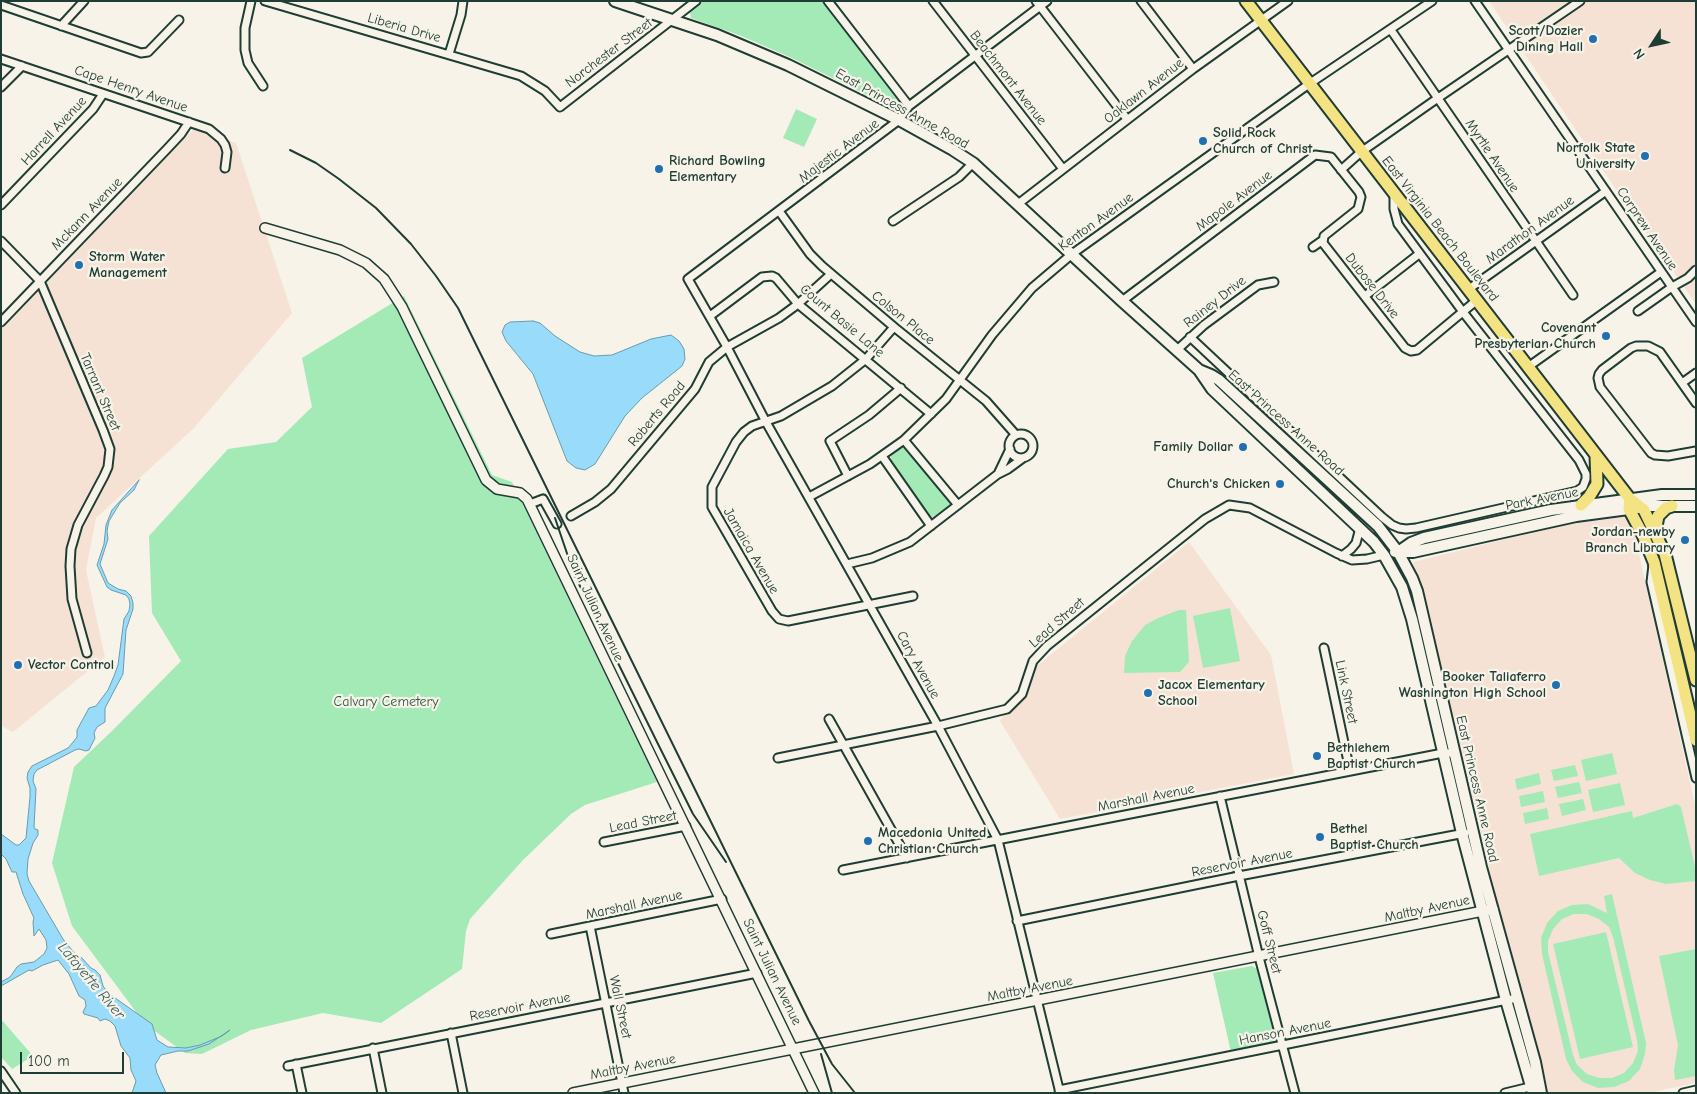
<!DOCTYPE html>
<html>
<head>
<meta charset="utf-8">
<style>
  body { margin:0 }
  #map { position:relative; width:1697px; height:1094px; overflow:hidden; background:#f7f3e8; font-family:"Comic Neue",sans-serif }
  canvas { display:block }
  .frame { position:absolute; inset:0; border:2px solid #1f3d34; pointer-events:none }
  .north { position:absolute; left:1627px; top:20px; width:50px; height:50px; -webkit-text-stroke:4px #f7f3e8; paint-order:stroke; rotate:235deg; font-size:14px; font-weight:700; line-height:20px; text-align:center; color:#1f3d34 }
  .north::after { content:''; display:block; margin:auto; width:18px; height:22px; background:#1f3d34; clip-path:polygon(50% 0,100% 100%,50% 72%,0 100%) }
  .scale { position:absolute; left:20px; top:1052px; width:104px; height:22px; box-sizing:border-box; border:2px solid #1f3d34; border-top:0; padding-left:6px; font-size:15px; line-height:18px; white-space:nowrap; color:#1f3d34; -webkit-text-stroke:4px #f7f3e8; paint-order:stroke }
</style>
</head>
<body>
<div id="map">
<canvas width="1697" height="1094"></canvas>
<div class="frame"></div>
<div class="north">N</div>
<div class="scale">100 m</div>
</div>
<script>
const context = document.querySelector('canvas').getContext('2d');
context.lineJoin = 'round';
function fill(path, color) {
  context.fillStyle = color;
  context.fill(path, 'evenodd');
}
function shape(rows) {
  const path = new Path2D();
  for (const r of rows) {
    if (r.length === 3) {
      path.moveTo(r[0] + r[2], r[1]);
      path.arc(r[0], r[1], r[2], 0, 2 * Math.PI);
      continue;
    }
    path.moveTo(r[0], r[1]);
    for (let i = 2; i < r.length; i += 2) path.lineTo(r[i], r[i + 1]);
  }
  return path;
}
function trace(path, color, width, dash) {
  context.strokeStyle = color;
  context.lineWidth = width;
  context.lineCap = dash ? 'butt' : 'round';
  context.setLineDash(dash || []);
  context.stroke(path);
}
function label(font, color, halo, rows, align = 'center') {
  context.font = font + ' "Comic Neue",sans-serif';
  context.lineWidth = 4.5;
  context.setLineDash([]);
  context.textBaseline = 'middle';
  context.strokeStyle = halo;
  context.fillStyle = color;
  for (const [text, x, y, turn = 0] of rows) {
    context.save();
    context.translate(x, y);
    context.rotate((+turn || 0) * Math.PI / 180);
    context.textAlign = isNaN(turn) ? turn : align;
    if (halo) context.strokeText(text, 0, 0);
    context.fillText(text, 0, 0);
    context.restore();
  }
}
const built = shape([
  [1489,1,1696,1,1696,304,1619,194],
  [194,129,236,143,292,313,194,428,96,518,86,570,105,657,13,732,1,726,1,330],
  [1629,509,1696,809,1696,1083,1648,1093,1545,1093,1413,562],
  [1189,542,1271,655,1294,774,1060,819,1000,721,1037,666]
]);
const green = shape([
  [703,1,822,1,900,103,895,109,792,58,739,35,691,18,690,12],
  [796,109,817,119,804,147,783,138],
  [404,296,492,475,512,482,657,782,585,805,571,814,523,860,470,919,466,931,462,969,381,1023,323,1013,251,1030,202,1054,185,1053,145,1024,72,926,52,863,74,767,113,730,181,661,152,613,149,536,228,449,276,442,312,407,302,358],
  [902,447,908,449,950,499,950,505,933,517,929,516,890,462,891,456],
  [1230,608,1240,661,1203,668,1193,616],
  [1179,610,1186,610,1189,662,1180,672,1124,673,1125,656,1132,641,1145,625,1158,618],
  [1612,753,1617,774,1586,781,1581,760],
  [1575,765,1578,776,1554,781,1551,770],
  [1539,773,1541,784,1517,790,1515,779],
  [1579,782,1582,793,1558,798,1555,787],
  [1620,783,1625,805,1593,812,1588,790],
  [1543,791,1545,802,1521,807,1519,796],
  [1583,799,1586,810,1562,816,1559,804],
  [1677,804,1681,807,1696,871,1696,881,1666,884,1650,880,1635,873,1619,858,1539,876,1530,834,1632,811,1633,818],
  [1547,808,1549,819,1525,824,1523,813],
  [1612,894,1646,1043,1645,1054,1640,1069,1629,1081,1614,1087,1598,1088,1583,1082,1572,1071,1566,1059,1542,954,1541,938,1547,923,1558,911,1572,905,1588,904,1607,913,1604,896],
  [1574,914,1587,914,1599,919,1609,927,1613,937,1637,1040,1638,1051,1633,1063,1624,1073,1612,1078,1599,1078,1587,1074,1577,1065,1573,1055,1548,952,1548,941,1553,929,1562,919],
  [1606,932,1633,1047,1580,1059,1553,944],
  [1696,949,1696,1076,1675,1080,1674,1070,1678,1045,1659,956],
  [1252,966,1257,969,1275,1039,1273,1044,1231,1052,1213,973],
  [1,1019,33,1056,12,1069,1,1057]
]);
const water = shape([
  [533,321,540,323,555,336,580,352,594,356,612,355,651,339,671,335,679,341,684,349,685,359,682,366,642,398,625,416,595,464,585,470,576,468,567,461,533,374,506,341,502,332,505,325,510,322,533,321],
  [139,480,134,490,120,503,109,521,107,531,108,539,100,564,108,583,118,589,126,591,131,596,133,603,133,609,126,630,123,674,105,708,105,722,97,727,94,733,95,738,89,750,86,751,79,749,75,750,37,770,34,774,33,781,36,789,34,827,35,829,38,830,38,835,33,843,28,859,27,874,29,881,63,939,76,955,80,956,91,968,95,970,100,975,103,986,108,993,152,1024,157,1040,168,1047,186,1048,200,1045,222,1036,230,1030,209,1044,188,1051,178,1051,161,1055,155,1065,157,1073,166,1093,132,1093,136,1081,131,1070,130,1058,121,1046,115,1026,110,1021,105,1019,100,1021,98,1018,84,1014,83,1012,86,1006,85,1000,79,996,69,974,58,960,43,965,32,971,29,970,1,986,1,982,10,977,17,967,21,964,34,962,44,954,47,948,46,940,39,929,34,936,33,922,34,918,23,894,16,872,12,872,6,859,1,854,1,834,16,845,19,845,26,838,30,797,30,788,27,778,28,772,32,766,68,748,74,741,77,737,77,730,89,708,96,706,108,690,114,676,118,665,124,619,129,611,130,605,129,599,126,595,111,590,107,587,97,565,104,544,106,525,112,510,139,480]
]);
const minor = shape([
  [251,1,245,28,245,50,248,63,263,86],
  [265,1,521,76,545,91,560,107,696,1],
  [828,1,909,106],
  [933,1,1063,169],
  [1036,1,1127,119],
  [1047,1,909,106,899,120,688,279,727,347,766,422,938,726,998,840,1060,1093],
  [1141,1,1193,69],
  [1475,1,1696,322],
  [1,5,141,53,148,52,179,20],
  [61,26,84,1],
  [1391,30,1573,295],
  [449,54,461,15,463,1],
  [1,59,209,129,221,139,225,145,227,152,225,168],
  [1,87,22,66],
  [1341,170,1361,152,1438,98,1580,1],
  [1018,204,1193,69,1288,1],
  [1,205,93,109,103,94],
  [779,211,810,254,822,266,894,327,986,401,1016,435],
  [893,221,959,177,973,163],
  [1,241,40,281,103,430,110,449,108,467,104,476,78,525,71,549,70,566,72,599,87,653],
  [1313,247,1323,240],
  [1469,289,1606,191],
  [1365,296,1419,254],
  [1122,301,1315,155,1331,157,1359,192,1361,197,1358,209,1324,236,1323,243,1405,348,1411,351,1417,350,1477,300],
  [1638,311,1672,287,1688,278,1696,270],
  [710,316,762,277,772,276,776,278,798,304,931,414],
  [1,322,167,149,181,134,189,122],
  [894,327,866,359,832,386,781,416,752,426,744,432,736,442,712,487,712,507,772,611,779,619,788,621,913,596],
  [1190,337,1382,517,1392,525,1399,528,1406,529,1416,528,1577,491,1583,487,1586,479,1586,474,1579,460,1463,312,1398,224,1394,209,1394,195],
  [1177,350,1204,325,1258,285,1274,282],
  [1528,367,1661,272],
  [1682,383,1696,373],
  [1696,403,1660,352,1648,346,1636,346,1631,348,1602,370,1599,374,1598,378,1600,387,1651,453,1655,455,1668,456,1696,451],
  [1021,446,12],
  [904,440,958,505],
  [882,456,931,526],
  [998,474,1010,449],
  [848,476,830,441,869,415,901,388],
  [809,497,870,464,904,440,946,399,992,335,1032,288,1072,254,1309,84,1432,1],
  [530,504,543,499,557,524],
  [571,516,595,502,611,489,695,389,709,362,727,347,779,318,798,304,831,274],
  [1342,556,1351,549,1356,543,1360,528],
  [847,564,872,558,910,542,998,474,1008,469,1023,458],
  [1653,565,1651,582,1696,778],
  [1324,648,1350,771],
  [829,719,907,858],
  [778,758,938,726,1007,709,1022,694,1033,661,1047,646,1205,519,1229,505,1250,508,1336,553,1352,560,1367,559,1384,555],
  [1220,796,1259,957,1295,1093],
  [604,842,686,826],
  [843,870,1443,753,1454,753],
  [1017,921,1239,876,1465,833],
  [590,926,624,1093],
  [551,934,722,899],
  [451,1033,463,1093],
  [373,1048,382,1093],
  [296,1064,302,1093],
  [288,1066,757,973],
  [1,1071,16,1093],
  [1059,1090,1517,998],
  [1505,1093,1534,1086],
  [1683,1093,1696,1090]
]);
const tertiary = shape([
  [265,228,340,250,366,263,384,279,402,307,486,480,497,489,520,493,527,499,814,1093],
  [573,1093,1493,909]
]);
const secondary = shape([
  [615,1,717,35,788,65,899,120,953,150,973,163,1122,301,1199,370,1212,389,1374,542,1384,555,1402,587,1412,619,1462,833,1506,1000,1533,1093],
  [1199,370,1211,375,1219,380,1378,526,1398,552,1412,578,1417,591,1427,634,1481,867,1535,1062,1541,1093],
  [1395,552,1413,552,1576,516,1651,506,1696,506],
  [1398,552,1411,543,1424,538,1551,510,1662,495,1696,495]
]);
const primary = shape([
  [1246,1,1630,499,1644,510,1665,554,1696,680],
  [1630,499,1629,509,1643,535,1654,562,1696,740],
  [1581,505,1589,497,1597,484,1596,456],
  [1657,533,1656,527,1658,516,1666,508,1672,506]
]);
const rail = shape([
  [290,150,316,163,339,179,376,208,411,244,436,276,458,308,809,1021,832,1064,855,1093],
  [555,518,574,574,660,748,693,814,726,862],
  [821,1054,832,1093]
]);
const markers = [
  [1593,39,5,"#1f6fb2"],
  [1203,141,5,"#1f6fb2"],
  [1645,156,5,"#1f6fb2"],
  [659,169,5,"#1f6fb2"],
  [79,265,5,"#1f6fb2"],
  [1606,336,5,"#1f6fb2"],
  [1243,447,5,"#1f6fb2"],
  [1280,484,5,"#1f6fb2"],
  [1685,540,5,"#1f6fb2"],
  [18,665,5,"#1f6fb2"],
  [1556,685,5,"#1f6fb2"],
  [1148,693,5,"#1f6fb2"],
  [1317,756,5,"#1f6fb2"],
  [1320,837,5,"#1f6fb2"],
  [868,841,5,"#1f6fb2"]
];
const streetNames = [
  ["Liberia Drive",404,28,16],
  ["Norchester Street",609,53,-37],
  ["Beachmont Avenue",1008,78,52],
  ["Cape Henry Avenue",131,89,19],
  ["Oaklawn Avenue",1144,91,-38],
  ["East Princess Anne Road",902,109,29],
  ["Harrell Avenue",54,131,-47],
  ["Majestic Avenue",839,151,-37],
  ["Myrtle Avenue",1492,156,56],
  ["Mapole Avenue",1234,201,-37],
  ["Mckann Avenue",87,214,-46],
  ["Kenton Avenue",1096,222,-36],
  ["East Virginia Beach Boulevard",1440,229,52],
  ["Corprew Avenue",1647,229,56],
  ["Marathon Avenue",1530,230,-36],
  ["Dubose Drive",1372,286,52],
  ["Rainey Drive",1215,302,-38],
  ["Colson Place",903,318,39],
  ["Count Basie Lane",842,321,40],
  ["Tarrant Street",100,392,67],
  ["Roberts Road",657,414,-50],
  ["East Princess Anne Road",1286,423,42],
  ["Park Avenue",1542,499,-11],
  ["Jamaica Avenue",751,551,60],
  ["Saint Julian Avenue",595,608,65],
  ["Lead Street",1057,623,-41],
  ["Cary Avenue",918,665,61],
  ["Link Street",1346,692,78],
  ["East Princess Anne Road",1477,789,77],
  ["Marshall Avenue",1146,798,-11],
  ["Lead Street",643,822,-11],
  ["Reservoir Avenue",1242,863,-11],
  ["Marshall Avenue",634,905,-12],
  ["Maltby Avenue",1427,909,-12],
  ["Goff Street",1269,942,76],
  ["Saint Julian Avenue",772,972,64],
  ["Maltby Avenue",1030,989,-11],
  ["Reservoir Avenue",520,1007,-11],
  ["Wall Street",620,1007,78],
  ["Hanson Avenue",1285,1032,-11],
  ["Maltby Avenue",633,1067,-11]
];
const poiNames = [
  ["Scott/Dozier",1583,31,"right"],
  ["Dining Hall",1583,47,"right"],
  ["Solid Rock",1213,133],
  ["Church of Christ",1213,149],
  ["Norfolk State",1635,148,"right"],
  ["University",1635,164,"right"],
  ["Richard Bowling",669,161],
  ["Elementary",669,177],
  ["Storm Water",89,257],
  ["Management",89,273],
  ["Covenant",1596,328,"right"],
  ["Presbyterian Church",1596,344,"right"],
  ["Family Dollar",1233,447,"right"],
  ["Church's Chicken",1270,484,"right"],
  ["Jordan-newby",1675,532,"right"],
  ["Branch Library",1675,548,"right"],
  ["Vector Control",28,665],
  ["Booker Taliaferro",1546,677,"right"],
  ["Washington High School",1546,693,"right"],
  ["Jacox Elementary",1158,685],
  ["School",1158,701],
  ["Bethlehem",1327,748],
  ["Baptist Church",1327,764],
  ["Bethel",1330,829],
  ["Baptist Church",1330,845],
  ["Macedonia United",878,833],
  ["Christian Church",878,849]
];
const parkNames = [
  ["Calvary Cemetery",386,702]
];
const waterNames = [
  ["Lafayette River",91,981,50]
];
fill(built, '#f6e2d4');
fill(green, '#a3eab6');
fill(water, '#99dbfb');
trace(water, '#689cab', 1);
trace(minor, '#1f3d34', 11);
trace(tertiary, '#1f3d34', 12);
trace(secondary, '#1f3d34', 14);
trace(primary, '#1f3d34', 15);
trace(minor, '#f7f3e8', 7);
trace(tertiary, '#f7f3e8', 9);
trace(secondary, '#f7f3e8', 10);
trace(primary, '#f4e382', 11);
trace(rail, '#1f3d34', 2);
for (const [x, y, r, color] of markers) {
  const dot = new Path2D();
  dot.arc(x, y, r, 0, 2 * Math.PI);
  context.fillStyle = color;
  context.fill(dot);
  trace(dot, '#f7f3e8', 2);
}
label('14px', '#1f3d34', '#f7f3e8', streetNames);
label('bold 14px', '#1f3d34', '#f7f3e8', poiNames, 'left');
label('14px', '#335748', '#f7f3e8', parkNames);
label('italic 15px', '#375d5c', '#f7f3e8', waterNames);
</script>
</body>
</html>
